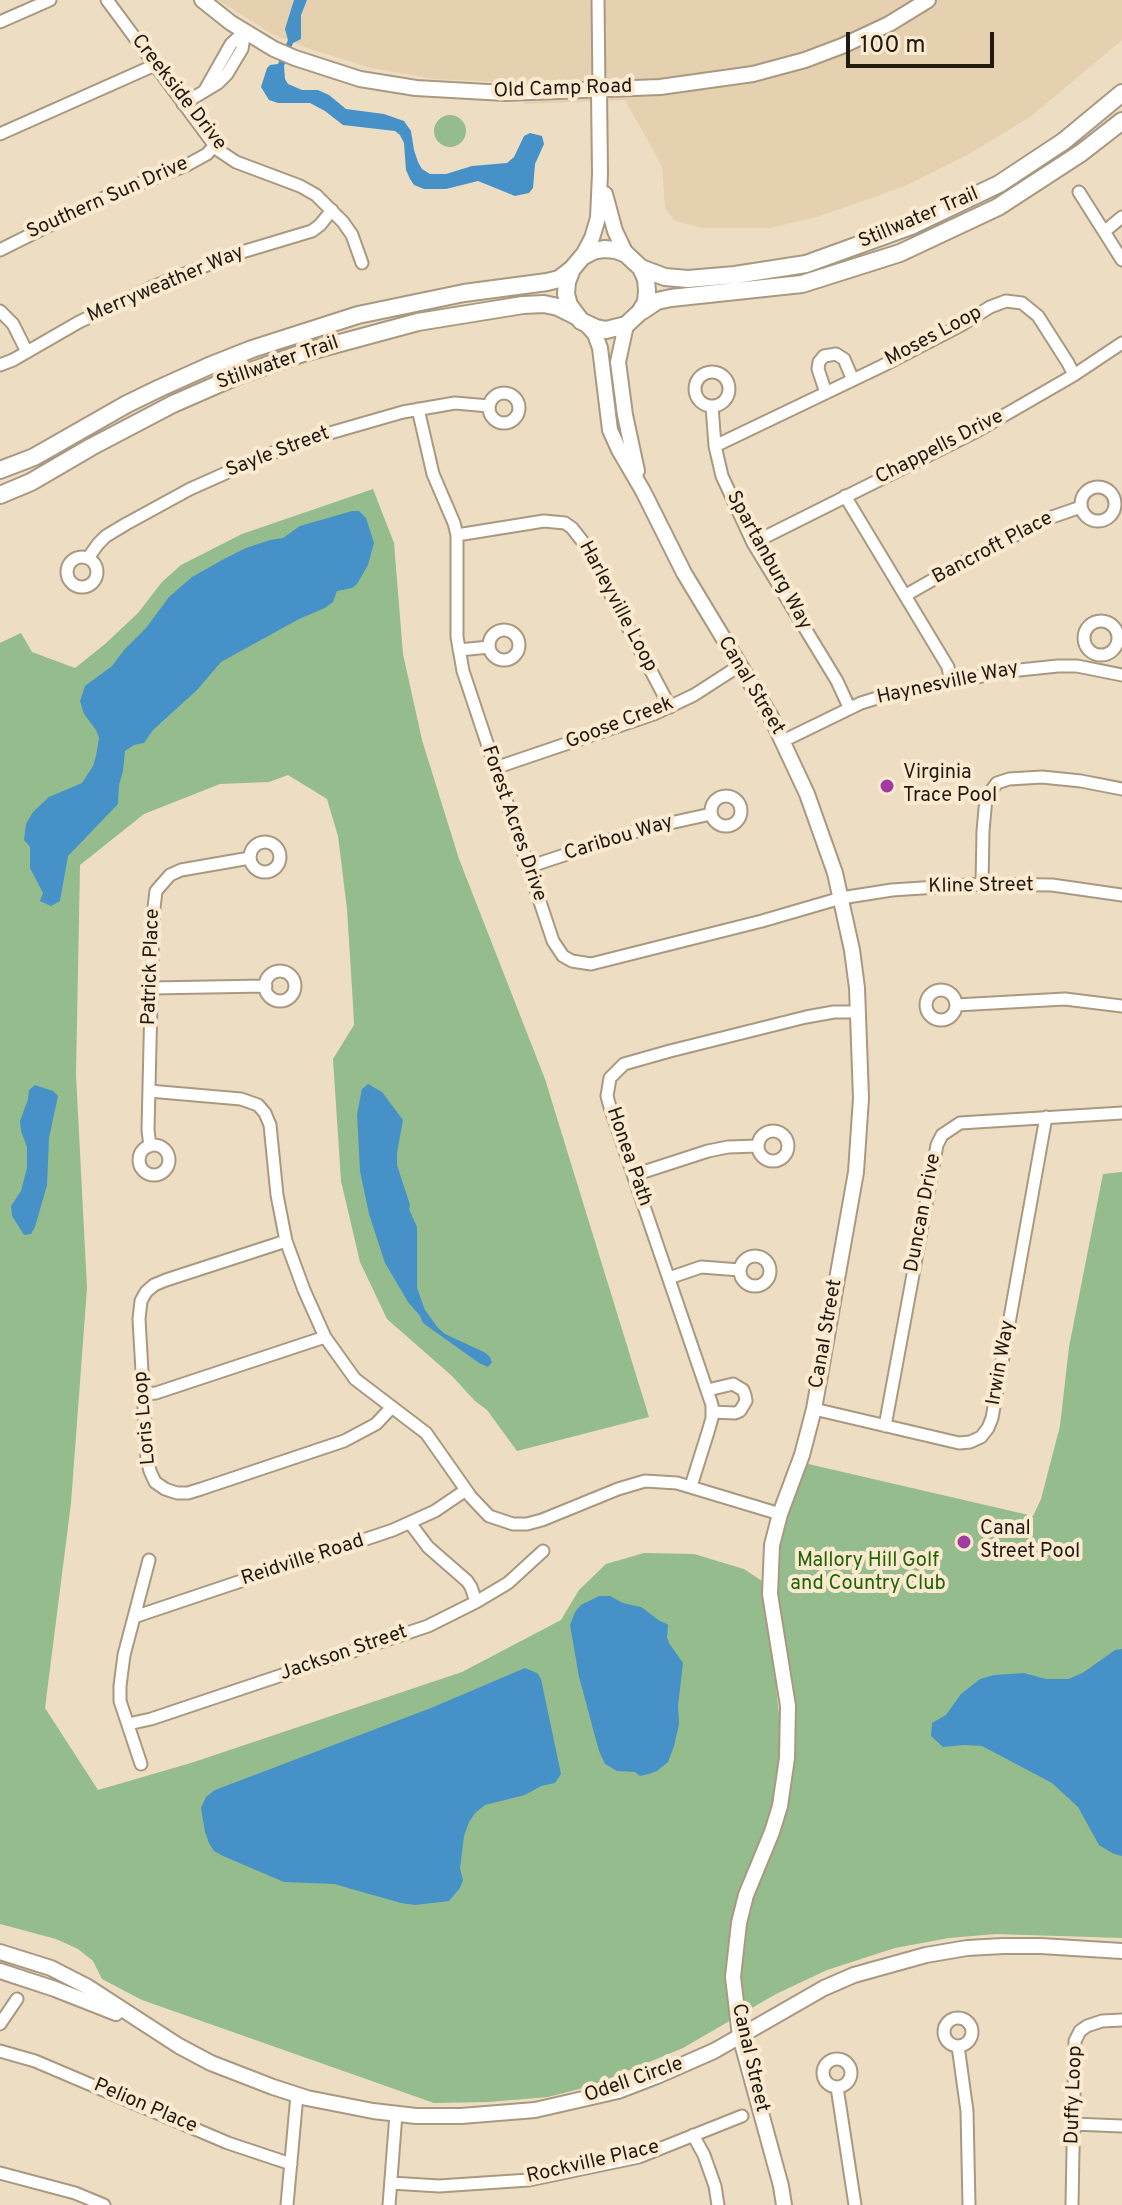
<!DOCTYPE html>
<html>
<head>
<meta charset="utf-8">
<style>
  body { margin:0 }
  #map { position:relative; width:1122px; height:2205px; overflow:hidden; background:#edddc3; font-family:Overpass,sans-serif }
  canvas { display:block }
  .scale { position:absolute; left:846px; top:32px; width:148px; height:36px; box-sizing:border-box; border:4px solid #201a11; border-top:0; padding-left:10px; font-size:24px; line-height:28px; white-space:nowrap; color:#201a11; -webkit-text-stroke:6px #fbead0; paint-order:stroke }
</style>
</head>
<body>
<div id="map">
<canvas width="1122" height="2205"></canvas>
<div class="scale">100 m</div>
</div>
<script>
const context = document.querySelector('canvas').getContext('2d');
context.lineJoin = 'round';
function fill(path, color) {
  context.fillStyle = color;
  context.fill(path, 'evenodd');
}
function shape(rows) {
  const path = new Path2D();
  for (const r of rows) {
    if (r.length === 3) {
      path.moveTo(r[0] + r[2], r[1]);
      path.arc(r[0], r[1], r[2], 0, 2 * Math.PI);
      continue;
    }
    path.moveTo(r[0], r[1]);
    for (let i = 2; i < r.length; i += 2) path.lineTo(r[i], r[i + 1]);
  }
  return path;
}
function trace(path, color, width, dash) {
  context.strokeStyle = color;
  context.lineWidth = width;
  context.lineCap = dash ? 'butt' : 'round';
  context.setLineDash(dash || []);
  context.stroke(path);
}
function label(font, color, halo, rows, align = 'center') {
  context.font = font + ' Overpass,sans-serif';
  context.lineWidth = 8;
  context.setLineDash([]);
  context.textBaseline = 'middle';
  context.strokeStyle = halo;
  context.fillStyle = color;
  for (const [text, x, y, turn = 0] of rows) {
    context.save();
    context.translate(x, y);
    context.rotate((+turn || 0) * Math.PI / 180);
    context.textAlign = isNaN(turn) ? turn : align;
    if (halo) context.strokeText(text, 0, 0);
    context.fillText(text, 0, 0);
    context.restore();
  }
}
const built = shape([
  [218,0,1122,0,1122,40,1030,117,969,154,905,186,820,216,770,228,703,228,675,221,665,208,662,166,625,100,524,104,526,83,434,79,371,68,310,49,272,34]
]);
const green = shape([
  [450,131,16],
  [373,489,394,543,403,654,422,740,459,859,545,1079,649,1417,517,1451,487,1410,475,1401,452,1376,387,1319,360,1262,341,1181,333,1059,354,1025,353,1005,347,909,338,836,327,799,288,775,269,782,220,784,144,814,80,865,76,1075,87,1288,71,1503,45,1708,98,1790,191,1763,462,1672,561,1620,579,1590,606,1564,644,1553,694,1554,744,1569,765,1583,780,1724,793,1728,775,1594,780,1530,804,1463,1033,1516,1041,1499,1060,1426,1069,1347,1103,1174,1122,1172,1122,1938,996,1934,949,1938,895,1948,827,1970,776,1994,683,2048,591,2086,548,2097,489,2102,434,2103,142,2000,102,1979,93,1961,78,1949,56,1939,0,1924,0,643,21,633,32,652,75,668,105,644,138,613,162,582,181,565,242,534]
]);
const water = shape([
  [294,0,307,0,301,15,301,39,293,43,284,66,285,79,288,84,302,90,318,90,329,95,346,109,384,114,404,121,411,131,414,150,418,162,422,169,430,174,446,174,472,166,507,163,514,157,524,136,530,133,542,136,544,144,535,164,533,188,529,193,515,196,478,181,446,189,424,189,414,185,410,179,406,170,404,143,400,135,395,131,343,125,325,111,310,103,278,103,269,100,261,87,267,68,270,65,278,64,288,40,285,29],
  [352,511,359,511,366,518,374,543,368,565,357,584,352,588,337,591,333,602,325,608,299,619,221,662,197,690,153,730,144,743,134,745,125,751,123,771,119,785,118,804,68,856,60,901,51,906,40,901,43,893,30,868,30,847,24,840,26,824,33,812,49,797,82,783,93,766,96,756,99,738,96,730,84,714,80,701,85,686,112,666,125,649,146,628,169,597,192,577,224,559,246,548,270,540,283,538,300,526],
  [368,1084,382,1092,403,1120,397,1153,397,1165,410,1205,409,1209,417,1227,417,1288,425,1310,438,1328,445,1334,484,1352,489,1356,492,1362,488,1367,479,1363,423,1323,420,1316,408,1302,385,1263,369,1214,360,1171,357,1114,362,1089],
  [35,1085,53,1091,58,1096,49,1138,47,1185,35,1227,31,1234,24,1235,12,1216,11,1206,21,1191,27,1168,27,1147,21,1131,20,1121,28,1099,29,1090],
  [599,1596,610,1596,623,1603,641,1607,660,1621,665,1623,668,1625,667,1637,669,1643,683,1663,678,1706,679,1724,674,1746,668,1762,657,1771,649,1774,640,1776,635,1772,617,1771,605,1764,599,1751,579,1677,570,1625,575,1612,581,1605],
  [1122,1649,1122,1856,1114,1854,1099,1845,1078,1807,1052,1783,982,1746,964,1745,943,1747,931,1736,932,1723,946,1715,961,1694,980,1679,994,1675,1024,1673,1046,1679,1069,1679,1084,1672,1115,1650],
  [525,1668,537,1673,541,1679,561,1774,555,1783,541,1786,525,1795,485,1805,475,1813,469,1822,464,1836,460,1868,463,1880,460,1888,449,1901,415,1905,401,1903,334,1884,284,1882,223,1856,214,1851,209,1843,205,1832,201,1808,206,1797,215,1790,431,1708]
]);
const minor = shape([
  [107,0,218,150,236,162,300,186,316,195,343,222,352,235,362,263],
  [598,0,599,89],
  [0,22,50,0],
  [205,90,231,44,244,32],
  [183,104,218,83,227,74,242,49,245,31],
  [0,134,155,65],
  [1079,192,1122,260],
  [1105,231,1122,217],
  [0,250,106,197,187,165,207,154,214,146],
  [0,311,13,324,27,352],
  [0,365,13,360,79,322,155,286,232,255,312,231,320,225,332,210],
  [712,389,17],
  [826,393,818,369,819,362,824,356,836,354,844,359,853,380],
  [504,408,15],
  [712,406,715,446,722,476,753,543,837,681,849,707],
  [418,409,433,474,454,523,457,535,457,637,463,671,553,941,563,956,572,961,591,964,762,921,841,898,892,890,982,884,1052,885,1122,895],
  [715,446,882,366,963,324,990,307,1006,301,1022,303,1038,316,1068,363,1074,375],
  [1098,504,17],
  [845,496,948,667,951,683],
  [457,535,544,521,565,523,572,528,583,542,670,707],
  [753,543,977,431,1074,375,1122,343],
  [82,572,15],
  [88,558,98,544,106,536,126,524,190,489,264,456,316,437,403,412,455,403,489,406],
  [906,595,978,554,1049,518,1081,507],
  [1101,638,17],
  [504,645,15],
  [459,650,489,647],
  [783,741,861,703,890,694,951,683,1000,672,1058,666,1077,666,1122,675],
  [495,768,654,714,694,695,739,666],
  [726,811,15],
  [265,857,15],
  [528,867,643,829,711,814],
  [982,884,983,831,986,798,997,783,1009,779,1042,777,1081,781,1122,789],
  [280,986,15],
  [151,988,266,986],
  [941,1005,15],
  [956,1005,1065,999,1122,1006],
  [149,1091,241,1099,258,1105,265,1113,270,1125,277,1195,286,1241,304,1290,325,1337,355,1379,426,1433,471,1497,489,1516,513,1524,527,1524,542,1520,618,1489,645,1481,677,1483,780,1514],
  [773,1146,15],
  [154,1160,15],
  [150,1146,148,1130,153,916,156,891,170,875,181,870,250,858],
  [634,1175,708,1151,728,1147,758,1146],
  [286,1241,166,1280,154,1285,146,1292,141,1301,139,1319,147,1459,150,1471,155,1482,165,1489,177,1493,188,1493,201,1489,344,1441,376,1424,392,1407],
  [755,1271,15],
  [669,1278,701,1267,740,1270],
  [708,1390,733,1384,743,1390,745,1395,746,1401,740,1411,735,1413,712,1412],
  [143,1394,156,1393,325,1337],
  [814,1409,959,1443,970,1442,981,1437,988,1428,992,1418,1046,1117],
  [885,1426,937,1145,942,1135,960,1123,1122,1113],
  [691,1486,708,1432,712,1418,712,1405,610,1107,607,1096,610,1078,624,1064,670,1051,806,1017,834,1012,858,1012],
  [410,1523,428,1547,467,1581,471,1587,476,1602],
  [134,1617,393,1530,435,1511,466,1490],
  [128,1724,151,1719,428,1626,476,1602,508,1583,543,1551],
  [141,1764,120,1701,120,1686,124,1655,149,1560],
  [958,2032,14],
  [0,2024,17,1999],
  [958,2046,967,2111,969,2205],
  [0,2051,35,2061,228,2143,291,2164],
  [837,2073,14],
  [837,2087,855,2205],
  [1073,2124,1122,2126],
  [693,2135,704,2155,715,2186,718,2205],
  [0,2173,75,2193,104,2205],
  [391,2183,439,2186,529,2180,639,2157,742,2116],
  [287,2205,297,2095],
  [389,2205,396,2114],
  [1072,2205,1075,2041,1080,2031,1087,2026,1102,2021,1122,2020]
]);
const tertiary = shape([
  [202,0,231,23,274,49,295,58,360,79,416,88,505,93,660,87,753,74,805,60,842,46,889,24,928,0],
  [605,194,615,231,626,254],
  [582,257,592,238,598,218,600,174,599,89],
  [586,324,595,334,600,348,610,430,619,450,643,491,684,573,771,717,807,794,835,873,852,950,857,988,861,1098,856,1172,814,1409,802,1455,780,1514,772,1545,770,1594,788,1706,787,1758,780,1806,772,1832,746,1895,739,1923,733,1977,740,2036,781,2186,784,2205],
  [626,325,618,362,625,415,637,471],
  [0,1952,51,1968,88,1987,179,2046,211,2063,273,2087,307,2098,373,2111,416,2116,461,2116,535,2110,618,2091,657,2076,714,2051,824,1988,854,1975,926,1955,967,1948,1003,1946,1041,1946,1122,1951],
  [0,1971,55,1989,116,2013]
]);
const secondary = shape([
  [641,268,646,279,647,291,646,302,640,312,626,325,606,330,596,328,581,321,569,305,566,294,567,282,572,269,582,257,593,251,604,249,616,250,626,254,641,268,665,277,688,279,735,275,806,264,911,226,999,184,1064,141,1122,93],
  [642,311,657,301,671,298,802,284,900,253,998,207,1081,153,1122,121],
  [0,470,34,457,127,404,160,388,209,366,252,349,358,315,464,293,547,282,559,279,572,269],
  [0,495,31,482,91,447,173,404,237,376,303,353,418,322,523,305,544,304,558,307,576,316]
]);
const markers = [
  [887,786,8,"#a13b9f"],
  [964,1542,8,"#a13b9f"]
];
const streetNames = [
  ["Old Camp Road",563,90,-2],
  ["Creekside Drive",178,93,52],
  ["Southern Sun Drive",108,199,-24],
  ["Stillwater Trail",919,219,-23],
  ["Merryweather Way",166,285,-23],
  ["Moses Loop",934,337,-28],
  ["Stillwater Trail",278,364,-19],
  ["Chappells Drive",940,448,-27],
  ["Sayle Street",278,453,-21],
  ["Bancroft Place",993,549,-28],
  ["Spartanburg Way",768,561,61],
  ["Harleyville Loop",617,607,62],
  ["Haynesville Way",948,684,-12],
  ["Canal Street",750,686,59],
  ["Goose Creek",620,724,-21],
  ["Forest Acres Drive",513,824,71],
  ["Caribou Way",619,839,-17],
  ["Kline Street",981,887,-1],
  ["Patrick Place",152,967,-88],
  ["Honea Path",628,1157,71],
  ["Duncan Drive",924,1213,-79],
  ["Canal Street",827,1334,-80],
  ["Irwin Way",1002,1363,-80],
  ["Loris Loop",146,1418,-95],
  ["Reidville Road",303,1561,-18],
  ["Jackson Street",344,1654,-19],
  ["Canal Street",749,2058,77],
  ["Odell Circle",634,2081,-19],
  ["Duffy Loop",1075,2095,-88],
  ["Pelion Place",145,2107,23],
  ["Rockville Place",593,2163,-13]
];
const poiNames = [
  ["Virginia",903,774],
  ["Trace Pool",903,797],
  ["Canal",980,1530],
  ["Street Pool",980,1553]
];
const parkNames = [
  ["Mallory Hill Golf",868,1562],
  ["and Country Club",868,1585]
];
fill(built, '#e5d0b0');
fill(green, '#95bc8c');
fill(water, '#4692c8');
trace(minor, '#a89980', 15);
trace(tertiary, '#a89980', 18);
trace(secondary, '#a89980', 20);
trace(minor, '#fff', 11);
trace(tertiary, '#fff', 14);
trace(secondary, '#fff', 16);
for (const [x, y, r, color] of markers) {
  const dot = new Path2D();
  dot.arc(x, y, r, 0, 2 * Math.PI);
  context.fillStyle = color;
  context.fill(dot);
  trace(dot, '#fbead0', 3);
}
label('20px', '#201a11', '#fbead0', streetNames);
label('20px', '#201a11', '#fbead0', poiNames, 'left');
label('20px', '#1d6503', '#fbead0', parkNames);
</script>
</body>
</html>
